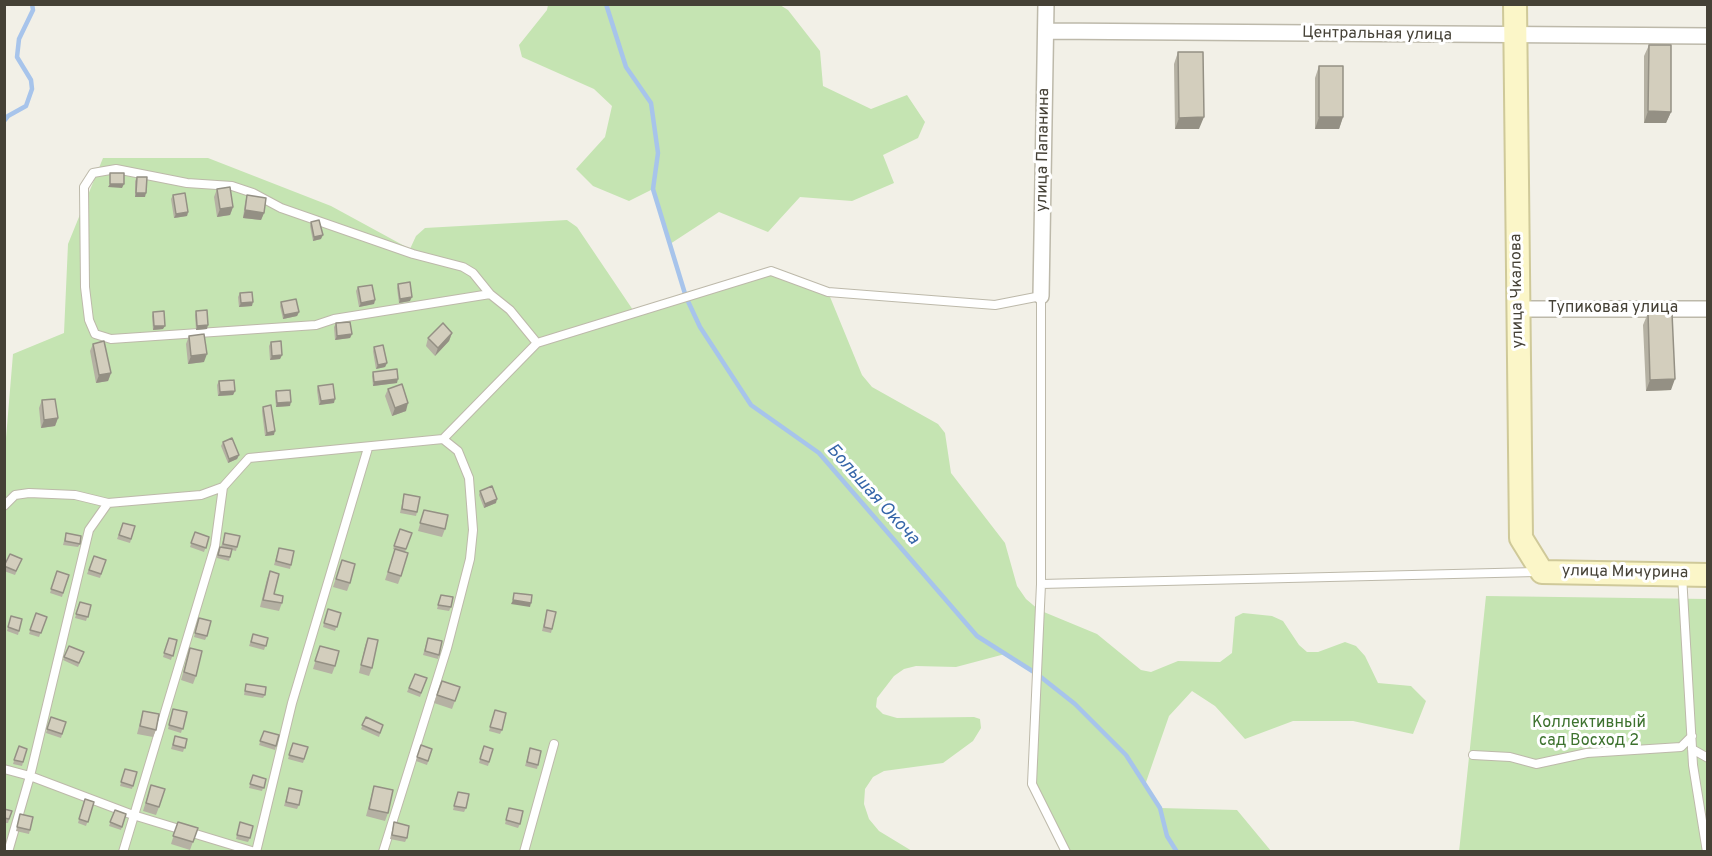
<!DOCTYPE html>
<html>
<head>
<meta charset="utf-8">
<style>
  body { margin:0 }
  #map { position:relative; width:1712px; height:856px; overflow:hidden; background:#f2f0e7; font-family:Overpass,sans-serif }
  canvas { display:block }
  .frame { position:absolute; inset:0; border:6px solid #454136; pointer-events:none }
</style>
</head>
<body>
<div id="map">
<canvas width="1712" height="856"></canvas>
<div class="frame"></div>
</div>
<script>
const context = document.querySelector('canvas').getContext('2d');
context.lineJoin = 'round';
function fill(path, color) {
  context.fillStyle = color;
  context.fill(path, 'evenodd');
}
function shape(rows) {
  const path = new Path2D();
  for (const r of rows) {
    path.moveTo(r[0], r[1]);
    for (let i = 2; i < r.length; i += 2) path.lineTo(r[i], r[i + 1]);
  }
  return path;
}
function trace(path, color, width, dash) {
  context.strokeStyle = color;
  context.lineWidth = width;
  context.lineCap = dash ? 'butt' : 'round';
  context.setLineDash(dash || []);
  context.stroke(path);
}
function label(font, color, halo, rows, align = 'center') {
  context.font = font + ' Overpass,sans-serif';
  context.lineWidth = 6;
  context.setLineDash([]);
  context.textBaseline = 'middle';
  context.strokeStyle = halo;
  context.fillStyle = color;
  for (const [text, x, y, turn = 0] of rows) {
    context.save();
    context.translate(x, y);
    context.rotate((+turn || 0) * Math.PI / 180);
    context.textAlign = isNaN(turn) ? turn : align;
    if (halo) context.strokeText(text, 0, 0);
    context.fillText(text, 0, 0);
    context.restore();
  }
}
const green = shape([
  [548,5,780,5,788,10,820,51,823,86,871,109,907,95,925,122,918,138,883,155,894,183,852,201,800,197,768,232,719,212,670,244,653,189,629,201,593,186,576,169,605,137,612,106,594,89,522,57,519,45,547,10],
  [103,158,208,158,331,206,410,249,416,236,425,228,567,220,577,227,635,313,771,271,828,292,862,375,872,387,938,424,945,433,951,473,1005,543,1017,586,1026,599,1039,610,1097,634,1141,670,1151,672,1178,661,1220,662,1232,653,1235,617,1243,613,1272,616,1283,621,1299,645,1307,652,1318,652,1345,642,1356,646,1365,656,1378,683,1411,686,1426,701,1413,734,1353,721,1293,721,1245,739,1215,706,1192,691,1169,716,1145,785,1160,808,1237,810,1271,851,1059,851,1063,845,1032,784,1037,675,1005,654,956,667,916,666,904,669,894,676,877,698,876,707,883,714,897,718,974,717,980,719,981,728,973,741,943,763,884,771,873,777,865,789,864,804,869,819,879,831,912,851,5,852,4,462,13,354,64,333,68,244],
  [1486,596,1707,599,1707,851,1459,852]
]);
const stream = shape([
  [606,4,626,67,651,103,658,153,653,189,686,297,700,327,751,405,819,453,977,636,1037,674,1075,704,1126,755,1160,808,1167,836,1177,852],
  [4,121,8,116,26,106,32,89,31,80,17,57,19,39,33,10,32,4]
]);
const lane = shape([
  [490,294,473,273,463,267,413,254,281,208,253,193,232,186,187,183,116,169,93,173,84,187,85,287,89,320,95,334,111,339,316,325,334,319,490,294,510,310,537,343],
  [4,506,15,495,29,493,75,495,108,503,201,495,223,487],
  [1682,575,1693,765,1707,852],
  [1041,584,1032,784,1066,852],
  [1692,749,1708,758],
  [1473,755,1510,757,1536,764,1587,753,1681,747,1692,736],
  [4,769,30,776,133,815,255,852],
  [8,852,30,776,89,530,108,503],
  [123,852,215,546,223,487,249,458,443,439,537,343,771,271,828,292,995,305,1041,296,1041,584,1536,572],
  [256,852,292,703,368,448],
  [383,852,447,648,470,559,473,530,469,478,458,451,443,439],
  [524,852,554,744]
]);
const street = shape([
  [1046,31,1708,36],
  [1041,296,1046,4],
  [1518,309,1708,309]
]);
const secondary = shape([
  [1515,4,1521,538,1542,572,1708,575]
]);
const wall = shape([
  [1649,45,1671,112,1666,123,1644,123,1644,56],
  [1178,52,1199,129,1175,129,1174,64],
  [1319,66,1343,117,1339,129,1315,129,1315,78],
  [137,177,145,197,135,197,135,181],
  [217,189,233,207,230,215,217,217,214,197],
  [173,195,188,212,187,216,174,218,171,199],
  [247,195,264,213,261,220,243,218,245,203],
  [311,222,321,239,313,241,310,226],
  [398,284,410,301,399,303,397,288],
  [358,287,375,300,374,304,359,307,356,291],
  [240,293,252,306,239,307,238,297],
  [281,302,299,312,297,316,283,319,280,306],
  [196,311,207,329,196,330,195,315],
  [153,312,163,329,153,330,152,316],
  [1648,313,1671,390,1646,391,1643,325],
  [336,323,352,334,350,338,335,340,334,327],
  [452,333,449,341,435,356,426,346,428,338],
  [189,336,204,362,188,364,186,344],
  [271,342,282,355,280,359,270,360,269,346],
  [93,344,111,373,108,381,96,383,90,351],
  [374,347,387,363,385,367,376,369,373,351],
  [373,372,397,383,373,386,372,376],
  [219,381,235,391,233,395,218,396,217,385],
  [318,386,334,403,319,405,317,390],
  [388,389,406,411,392,416,385,396],
  [276,391,290,406,276,407,275,395],
  [42,400,58,418,55,426,41,428,39,408],
  [263,407,274,435,265,436,262,411],
  [223,442,239,455,237,459,228,463,221,446],
  [480,491,496,503,484,508,479,495],
  [404,494,417,512,416,516,400,513],
  [424,510,445,529,442,537,418,531],
  [123,523,135,526,130,543,117,539],
  [400,529,412,533,405,552,401,576,398,584,385,580,395,550,393,549],
  [195,532,209,537,204,552,190,547],
  [66,533,80,544,78,547,63,545],
  [224,537,237,547,236,551,232,550,229,561,217,558,218,551,220,547,221,547],
  [279,548,291,565,290,569,274,565],
  [94,556,106,560,100,578,87,574],
  [22,559,15,575,4,571,4,566],
  [342,560,350,583,347,591,333,587],
  [57,571,69,575,62,597,50,593],
  [270,571,274,594,282,603,279,611,260,607,267,579],
  [441,595,451,607,449,611,437,609],
  [80,602,91,605,86,621,75,618],
  [328,609,341,613,335,631,323,627],
  [547,610,552,629,551,633,542,631],
  [36,613,47,617,39,637,29,634],
  [11,616,22,619,18,635,7,631],
  [199,618,207,636,205,640,194,637],
  [253,634,268,638,264,650,249,646],
  [169,638,177,640,171,660,163,657],
  [368,638,372,668,369,676,359,673,365,646],
  [428,638,439,655,438,659,423,655],
  [69,646,84,652,78,667,63,660],
  [320,646,335,666,332,674,313,669],
  [190,648,196,676,193,684,181,680],
  [415,674,427,678,420,697,407,692],
  [442,681,460,687,452,709,434,703],
  [246,684,265,695,263,698,244,695],
  [495,710,502,730,500,734,489,731],
  [143,711,156,730,153,737,137,734],
  [187,712,181,733,168,729,172,713],
  [51,717,66,722,61,738,46,733],
  [366,717,383,725,379,737,361,729],
  [264,731,279,735,275,750,259,745],
  [175,736,187,739,183,752,171,749],
  [293,743,308,747,303,763,288,759],
  [421,745,432,749,427,765,416,761],
  [19,746,27,749,22,766,13,764],
  [484,746,493,749,488,766,479,763],
  [529,752,538,765,537,769,525,766],
  [125,769,137,772,132,789,120,786],
  [253,775,266,779,262,791,249,788],
  [151,785,159,807,156,815,143,811],
  [374,786,388,813,385,821,366,816],
  [289,788,299,805,297,809,284,806],
  [458,792,466,808,464,812,453,810],
  [85,799,94,802,86,826,78,823],
  [509,808,520,824,518,828,505,824],
  [4,809,12,811,8,823,4,823],
  [115,810,126,814,121,830,109,826],
  [20,814,30,830,29,834,16,831],
  [178,822,198,828,190,850,171,844],
  [394,822,407,838,405,842,390,839],
  [239,826,250,838,248,842,236,839]
]);
const shadedWall = shape([
  [1648,111,1671,112,1666,123,1644,123],
  [1204,117,1199,129,1175,129,1179,118],
  [1319,117,1343,117,1339,129,1315,129],
  [110,184,124,184,122,188,108,187],
  [136,193,146,193,145,197,135,197],
  [233,207,230,215,217,217,220,209],
  [245,210,264,213,261,220,243,218],
  [188,212,187,216,174,218,176,214],
  [323,235,321,239,313,241,314,237],
  [412,297,410,301,399,303,400,299],
  [375,300,374,304,359,307,361,303],
  [253,302,252,306,239,307,241,303],
  [299,312,297,316,283,319,284,315],
  [208,325,207,329,196,330,197,326],
  [154,326,165,326,163,329,153,330],
  [452,333,449,341,435,356,438,348],
  [352,334,350,338,335,340,337,336],
  [207,354,204,362,188,364,191,356],
  [282,355,280,359,270,360,272,356],
  [387,363,385,367,376,369,378,365],
  [111,373,108,381,96,383,99,375],
  [398,379,397,383,373,386,374,382],
  [1675,379,1671,390,1646,391,1650,380],
  [235,391,233,395,218,396,220,392],
  [335,399,334,403,319,405,321,401],
  [291,402,290,406,276,407,277,403],
  [408,403,406,411,392,416,395,408],
  [58,418,55,426,41,428,44,420],
  [275,431,274,435,265,436,267,433],
  [239,455,237,459,228,463,229,459],
  [497,499,496,503,484,508,485,504],
  [513,600,531,603,530,607,511,604]
]);
const building = shape([
  [1649,45,1671,45,1671,112,1648,111,1649,45],
  [1178,52,1203,52,1204,117,1179,118,1178,52],
  [1319,66,1343,66,1343,117,1319,117,1319,66],
  [110,173,124,173,124,184,110,184,110,173],
  [137,177,147,177,146,193,136,193,137,177],
  [230,187,233,207,220,209,217,189,230,187],
  [185,193,188,212,176,214,173,195,185,193],
  [247,195,266,198,264,213,245,210,247,195],
  [319,220,323,235,314,237,311,222,319,220],
  [410,282,412,297,400,299,398,284,410,282],
  [372,285,375,300,361,303,358,287,372,285],
  [252,292,253,302,241,303,240,293,252,292],
  [296,299,299,312,284,315,281,302,296,299],
  [207,310,208,325,197,326,196,311,207,310],
  [164,311,165,326,154,326,153,312,164,311],
  [1648,313,1672,313,1675,379,1650,380,1648,313],
  [350,322,352,334,337,336,336,323,350,322],
  [443,323,452,333,438,348,428,338,443,323],
  [204,334,207,354,191,356,189,336,204,334],
  [104,341,111,373,99,375,93,344,104,341],
  [281,341,282,355,272,356,271,342,281,341],
  [383,345,387,363,378,365,374,347,383,345],
  [397,369,398,379,374,382,373,372,397,369],
  [234,380,235,391,220,392,219,381,234,380],
  [333,384,335,399,321,401,318,386,333,384],
  [402,384,408,403,395,408,388,389,402,384],
  [290,390,291,402,277,403,276,391,290,390],
  [55,399,58,418,44,420,42,400,55,399],
  [271,405,275,431,267,433,263,407,271,405],
  [232,438,239,455,229,459,223,442,232,438],
  [492,486,497,499,485,504,480,491,492,486],
  [404,494,420,497,417,512,402,509,404,494],
  [424,510,448,515,445,529,420,523,424,510],
  [123,523,135,526,131,539,119,535,123,523],
  [400,529,412,533,406,549,394,546,400,529],
  [195,532,209,537,206,548,191,543,195,532],
  [66,533,81,536,80,544,65,541,66,533],
  [225,533,240,536,237,547,223,544,225,533],
  [220,547,232,549,230,557,218,555,220,547],
  [279,548,294,551,291,565,276,561,279,548],
  [395,549,408,553,401,576,388,572,395,549],
  [10,554,22,559,16,571,4,566,10,554],
  [94,556,106,560,101,574,89,570,94,556],
  [342,560,355,564,350,583,336,579,342,560],
  [57,571,69,575,63,593,51,589,57,571],
  [270,571,279,574,274,594,283,596,282,603,263,600,270,571],
  [514,593,532,595,531,603,513,600,514,593],
  [441,595,453,597,451,607,438,605,441,595],
  [80,602,91,605,88,617,76,614,80,602],
  [328,609,341,613,337,627,324,623,328,609],
  [547,610,556,612,552,629,544,627,547,610],
  [36,613,47,617,41,633,30,630,36,613],
  [11,616,22,619,19,631,8,627,11,616],
  [199,618,211,621,207,636,195,633,199,618],
  [253,634,268,638,266,646,251,642,253,634],
  [169,638,177,640,173,656,164,653,169,638],
  [368,638,378,640,372,668,361,665,368,638],
  [428,638,442,641,439,655,425,651,428,638],
  [69,646,84,652,79,663,64,657,69,646],
  [320,646,339,651,335,666,315,661,320,646],
  [190,648,202,651,196,676,184,672,190,648],
  [415,674,427,678,421,693,409,688,415,674],
  [442,681,460,687,455,701,437,695,442,681],
  [246,684,266,687,265,695,245,691,246,684],
  [173,709,187,712,183,729,169,725,173,709],
  [495,710,506,713,502,730,490,727,495,710],
  [143,711,159,714,156,730,140,726,143,711],
  [51,717,66,722,62,734,47,729,51,717],
  [366,717,383,725,380,733,362,725,366,717],
  [264,731,279,735,276,746,260,741,264,731],
  [175,736,187,739,185,748,173,745,175,736],
  [293,743,308,747,304,759,289,755,293,743],
  [421,745,432,749,428,761,417,757,421,745],
  [19,746,27,749,23,762,14,760,19,746],
  [484,746,493,749,489,762,480,759,484,746],
  [530,748,541,751,538,765,527,762,530,748],
  [125,769,137,772,133,786,121,782,125,769],
  [253,775,266,779,264,788,250,784,253,775],
  [151,785,165,789,159,807,146,803,151,785],
  [374,786,393,790,388,813,369,809,374,786],
  [289,788,302,791,299,805,286,802,289,788],
  [458,792,469,794,466,808,454,806,458,792],
  [85,799,94,802,88,822,79,819,85,799],
  [509,808,523,811,520,824,506,820,509,808],
  [4,809,12,811,9,819,4,818,4,809],
  [115,810,126,814,122,827,110,822,115,810],
  [20,814,33,817,30,830,17,827,20,814],
  [178,822,198,828,193,842,173,836,178,822],
  [240,822,253,826,250,838,237,835,240,822],
  [394,822,409,826,407,838,392,835,394,822]
]);
const streetNames = [
  ["Центральная улица",1377,35,1],
  ["улица Папанина",1044,150,-89],
  ["улица Чкалова",1518,291,-91],
  ["Тупиковая улица",1613,309],
  ["улица Мичурина",1625,573,1]
];
const parkNames = [
  ["Коллективный",1589,724],
  ["сад Восход 2",1589,742]
];
const waterNames = [
  ["Большая Окоча",872,495,48]
];
fill(green, '#c5e4b2');
trace(stream, '#a7c4eb', 4.5);
trace(lane, '#bdb9aa', 10);
trace(street, '#bdb9aa', 18);
trace(secondary, '#cfc999', 26);
trace(lane, '#fff', 8);
trace(street, '#fff', 15);
trace(secondary, '#fbf6c8', 22);
fill(wall, '#b5b1a3');
fill(shadedWall, '#949084');
fill(building, '#d3cebd');
trace(building, '#949084', 1.5);
label('16px', '#454136', '#fff', streetNames);
label('16px', '#3d722e', '#fff', parkNames);
label('italic 18px', '#3767a9', '#fff', waterNames);
</script>
</body>
</html>
